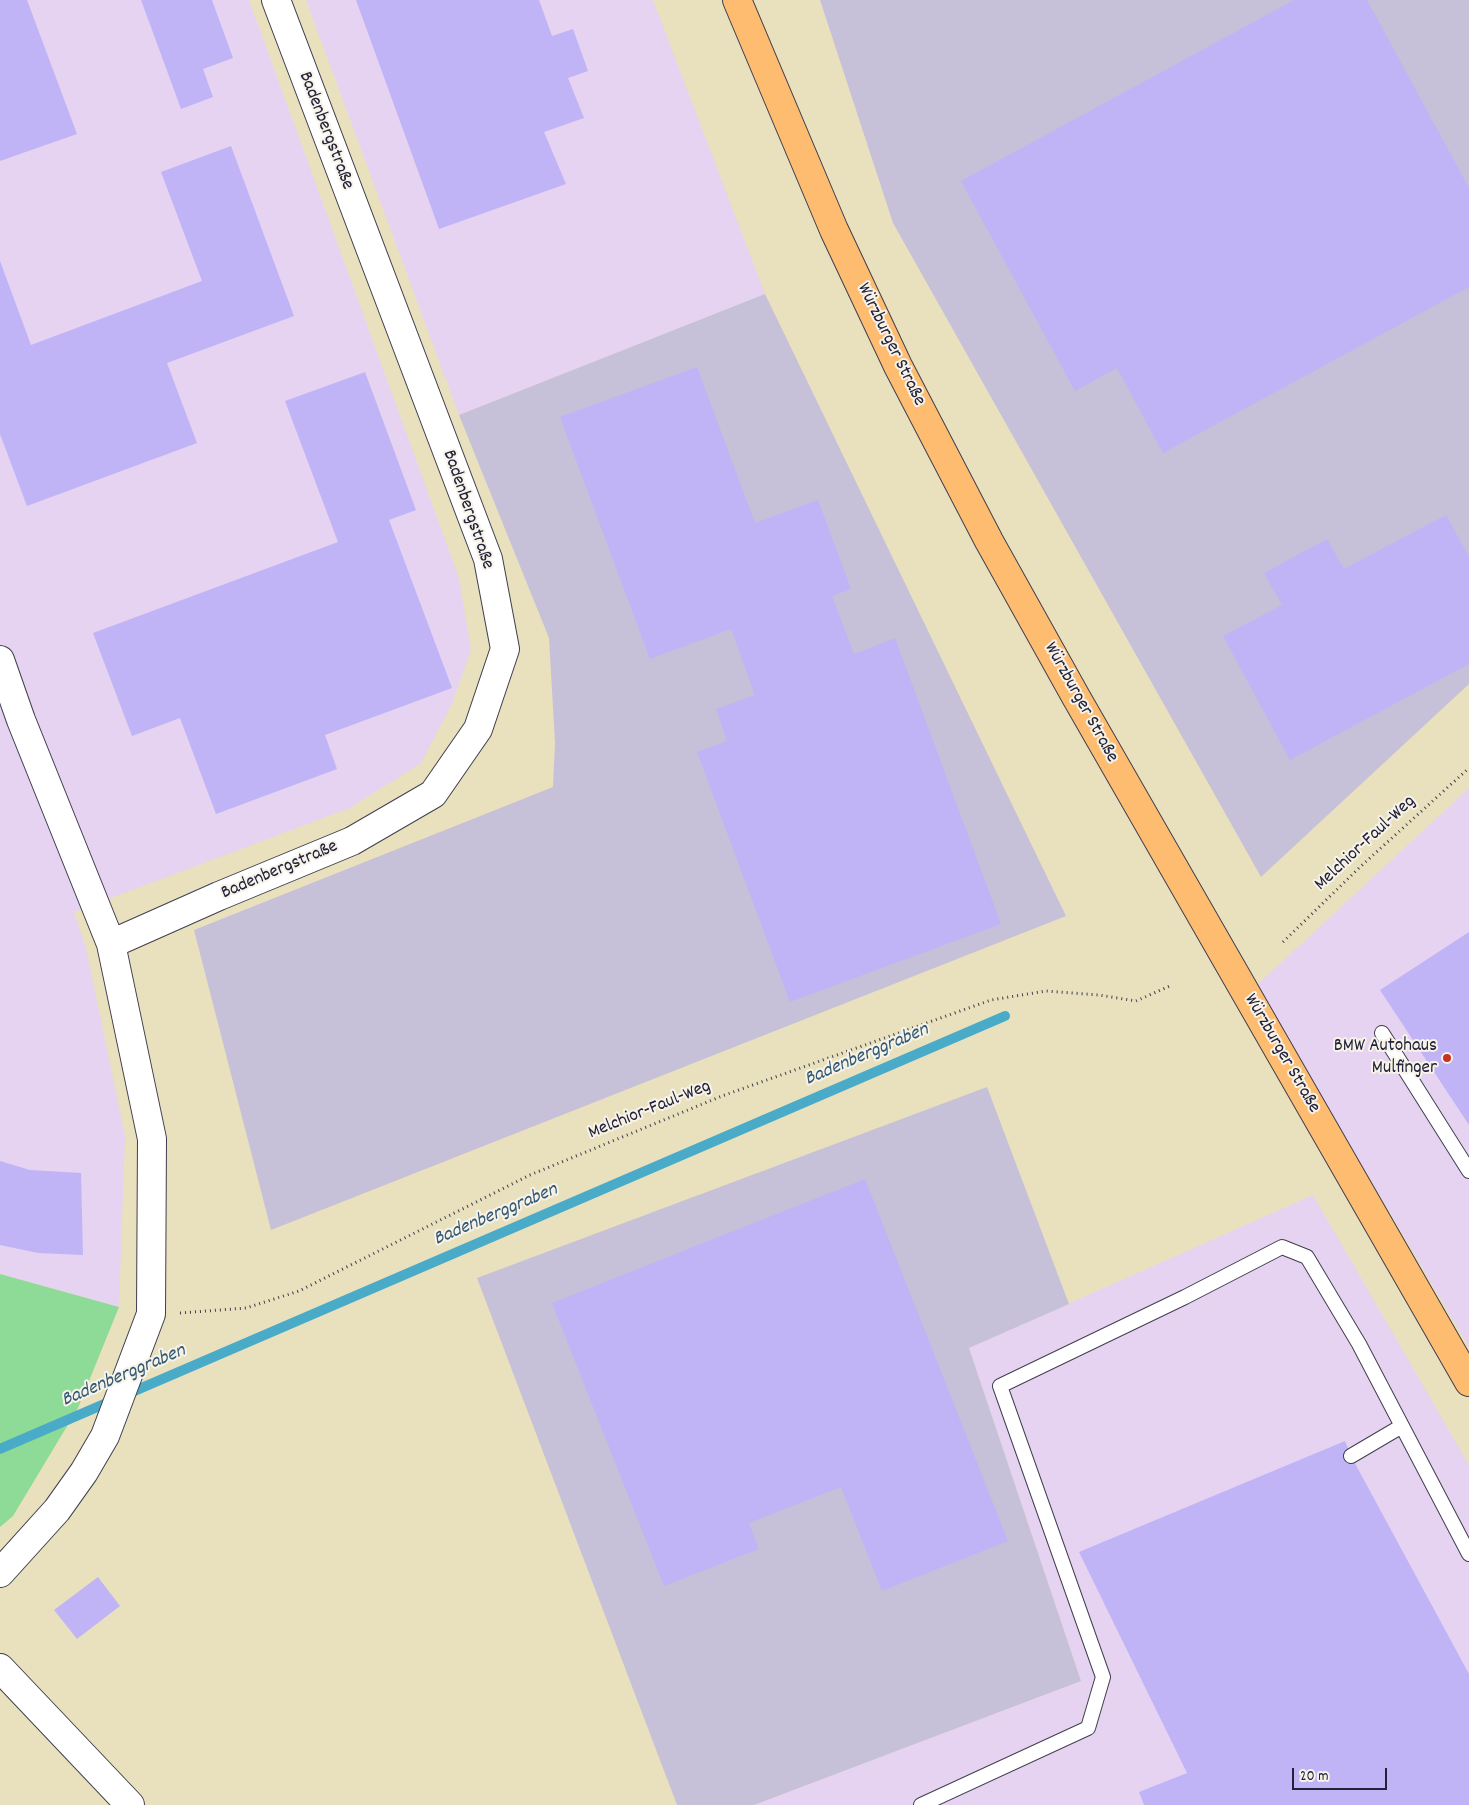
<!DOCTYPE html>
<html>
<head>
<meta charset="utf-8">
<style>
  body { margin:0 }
  #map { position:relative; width:1469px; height:1805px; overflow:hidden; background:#e9e1bd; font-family:Dekko,sans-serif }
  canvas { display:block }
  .scale { position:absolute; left:1292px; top:1768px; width:95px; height:22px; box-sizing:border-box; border:2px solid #22223b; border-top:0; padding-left:6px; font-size:15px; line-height:18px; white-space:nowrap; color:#22223b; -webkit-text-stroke:4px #f7f3e8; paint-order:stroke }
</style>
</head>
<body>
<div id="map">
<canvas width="1469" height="1805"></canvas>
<div class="scale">20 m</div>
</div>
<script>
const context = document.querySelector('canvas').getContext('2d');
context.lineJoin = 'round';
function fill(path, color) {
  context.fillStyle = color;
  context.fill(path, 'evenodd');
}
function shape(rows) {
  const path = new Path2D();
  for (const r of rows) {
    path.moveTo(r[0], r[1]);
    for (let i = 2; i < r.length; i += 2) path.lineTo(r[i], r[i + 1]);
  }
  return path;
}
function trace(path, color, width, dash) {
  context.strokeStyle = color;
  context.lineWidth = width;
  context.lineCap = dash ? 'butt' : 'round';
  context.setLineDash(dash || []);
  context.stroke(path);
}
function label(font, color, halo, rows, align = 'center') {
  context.font = font + ' Dekko,sans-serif';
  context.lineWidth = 4;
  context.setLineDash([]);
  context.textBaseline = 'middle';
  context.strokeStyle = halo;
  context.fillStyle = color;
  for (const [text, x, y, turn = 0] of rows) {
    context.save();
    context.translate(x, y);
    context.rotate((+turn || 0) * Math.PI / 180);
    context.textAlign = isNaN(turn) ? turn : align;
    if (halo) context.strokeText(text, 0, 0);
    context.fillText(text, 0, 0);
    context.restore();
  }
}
const built = shape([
  [0,0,249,0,459,578,471,650,452,704,421,763,350,808,74,912,86,948,125,1136,119,1307,0,1274],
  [306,0,653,0,765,294,459,415],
  [1469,788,1469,1347,1256,986],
  [1313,1195,1469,1465,1469,1805,754,1805,1081,1681,969,1348]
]);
const industrial = shape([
  [820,0,1469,0,1469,684,1261,877,893,223],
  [765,294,1066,916,271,1230,194,930,553,787,555,743,549,638,459,415],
  [987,1087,1069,1304,969,1348,1081,1681,754,1805,677,1805,477,1278]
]);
const green = shape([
  [0,1274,119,1307,78,1408,13,1516,0,1527]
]);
const stream = shape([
  [0,1449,1005,1016]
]);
const building = shape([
  [0,0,27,0,77,134,0,161],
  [141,0,212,0,233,58,203,69,213,97,181,109],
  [356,0,539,0,552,36,573,29,588,71,568,78,584,118,544,132,566,184,439,229],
  [1294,0,1367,0,1469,188,1469,287,1163,453,1117,368,1075,391,961,181],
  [231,146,294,316,167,363,197,443,27,506,0,434,0,261,31,345,202,281,161,172],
  [697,367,755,523,818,500,851,589,832,596,854,654,895,638,1001,924,790,1002,697,752,727,741,716,709,755,695,731,629,650,659,560,417],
  [365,372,416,510,389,520,452,688,325,735,337,769,216,814,180,718,132,736,93,633,338,542,285,401],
  [1446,515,1469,557,1469,664,1290,760,1223,636,1282,605,1264,573,1327,539,1344,569],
  [1469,932,1469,1125,1380,990],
  [0,1161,30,1170,81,1173,83,1255,38,1253,0,1245],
  [865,1179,1008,1541,882,1591,841,1487,749,1523,759,1549,664,1586,552,1303],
  [1345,1441,1351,1456,1469,1674,1469,1805,1144,1805,1139,1792,1187,1773,1079,1552],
  [98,1577,120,1606,77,1639,54,1610]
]);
const path = shape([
  [1283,942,1360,867,1469,768],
  [180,1313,246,1308,299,1291,530,1175,722,1096,991,1000,1046,991,1099,995,1136,1001,1172,985]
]);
const service = shape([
  [1382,1033,1469,1171],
  [1351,1456,1402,1426],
  [921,1805,1088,1728,1103,1677,1000,1386,1185,1297,1282,1247,1307,1257,1359,1344,1469,1554]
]);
const minor = shape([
  [0,660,21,720,111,944,152,1139,151,1314,105,1436,84,1472,57,1510,0,1573],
  [111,944,219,896,352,841,433,794,478,729,505,649,488,559,276,0]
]);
const tertiary = shape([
  [0,1668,130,1805]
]);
const primary = shape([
  [737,0,834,230,898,366,989,541,1076,697,1469,1382]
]);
const markers = [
  [1447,1058,5,"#c8321e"]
];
const streetNames = [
  ["Badenbergstraße",325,131,69],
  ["Würzburger Straße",890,345,64],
  ["Badenbergstraße",467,510,71],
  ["Würzburger Straße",1080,703,61],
  ["Melchior-Faul-Weg",1366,844,-43],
  ["Badenbergstraße",280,871,-23],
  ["Würzburger Straße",1281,1054,60],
  ["Melchior-Faul-Weg",650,1111,-22]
];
const poiNames = [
  ["BMW Autohaus",1437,1047],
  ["Mulfinger",1437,1069]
];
const waterNames = [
  ["Badenberggraben",867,1056,-23],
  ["Badenberggraben",496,1216,-23],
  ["Badenberggraben",124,1377,-23]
];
fill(built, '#e5d3f1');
fill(industrial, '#c7c0d9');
fill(green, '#8eda97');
trace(stream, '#4aabc9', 10);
fill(building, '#c0b4f6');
trace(service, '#403f4e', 16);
trace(minor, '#403f4e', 30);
trace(tertiary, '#403f4e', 30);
trace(primary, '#403f4e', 30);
trace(path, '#403f4e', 3, [1, 4]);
trace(service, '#fff', 14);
trace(minor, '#fff', 28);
trace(tertiary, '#fff', 28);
trace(primary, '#febc70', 28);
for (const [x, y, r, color] of markers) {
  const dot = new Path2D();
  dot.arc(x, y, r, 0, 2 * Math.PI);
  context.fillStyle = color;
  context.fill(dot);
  trace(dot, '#f7f3e8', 2);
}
label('19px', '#22223b', '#f7f3e8', streetNames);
label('19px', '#22223b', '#f7f3e8', poiNames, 'right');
label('italic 20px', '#325974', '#f7f3e8', waterNames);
</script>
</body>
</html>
